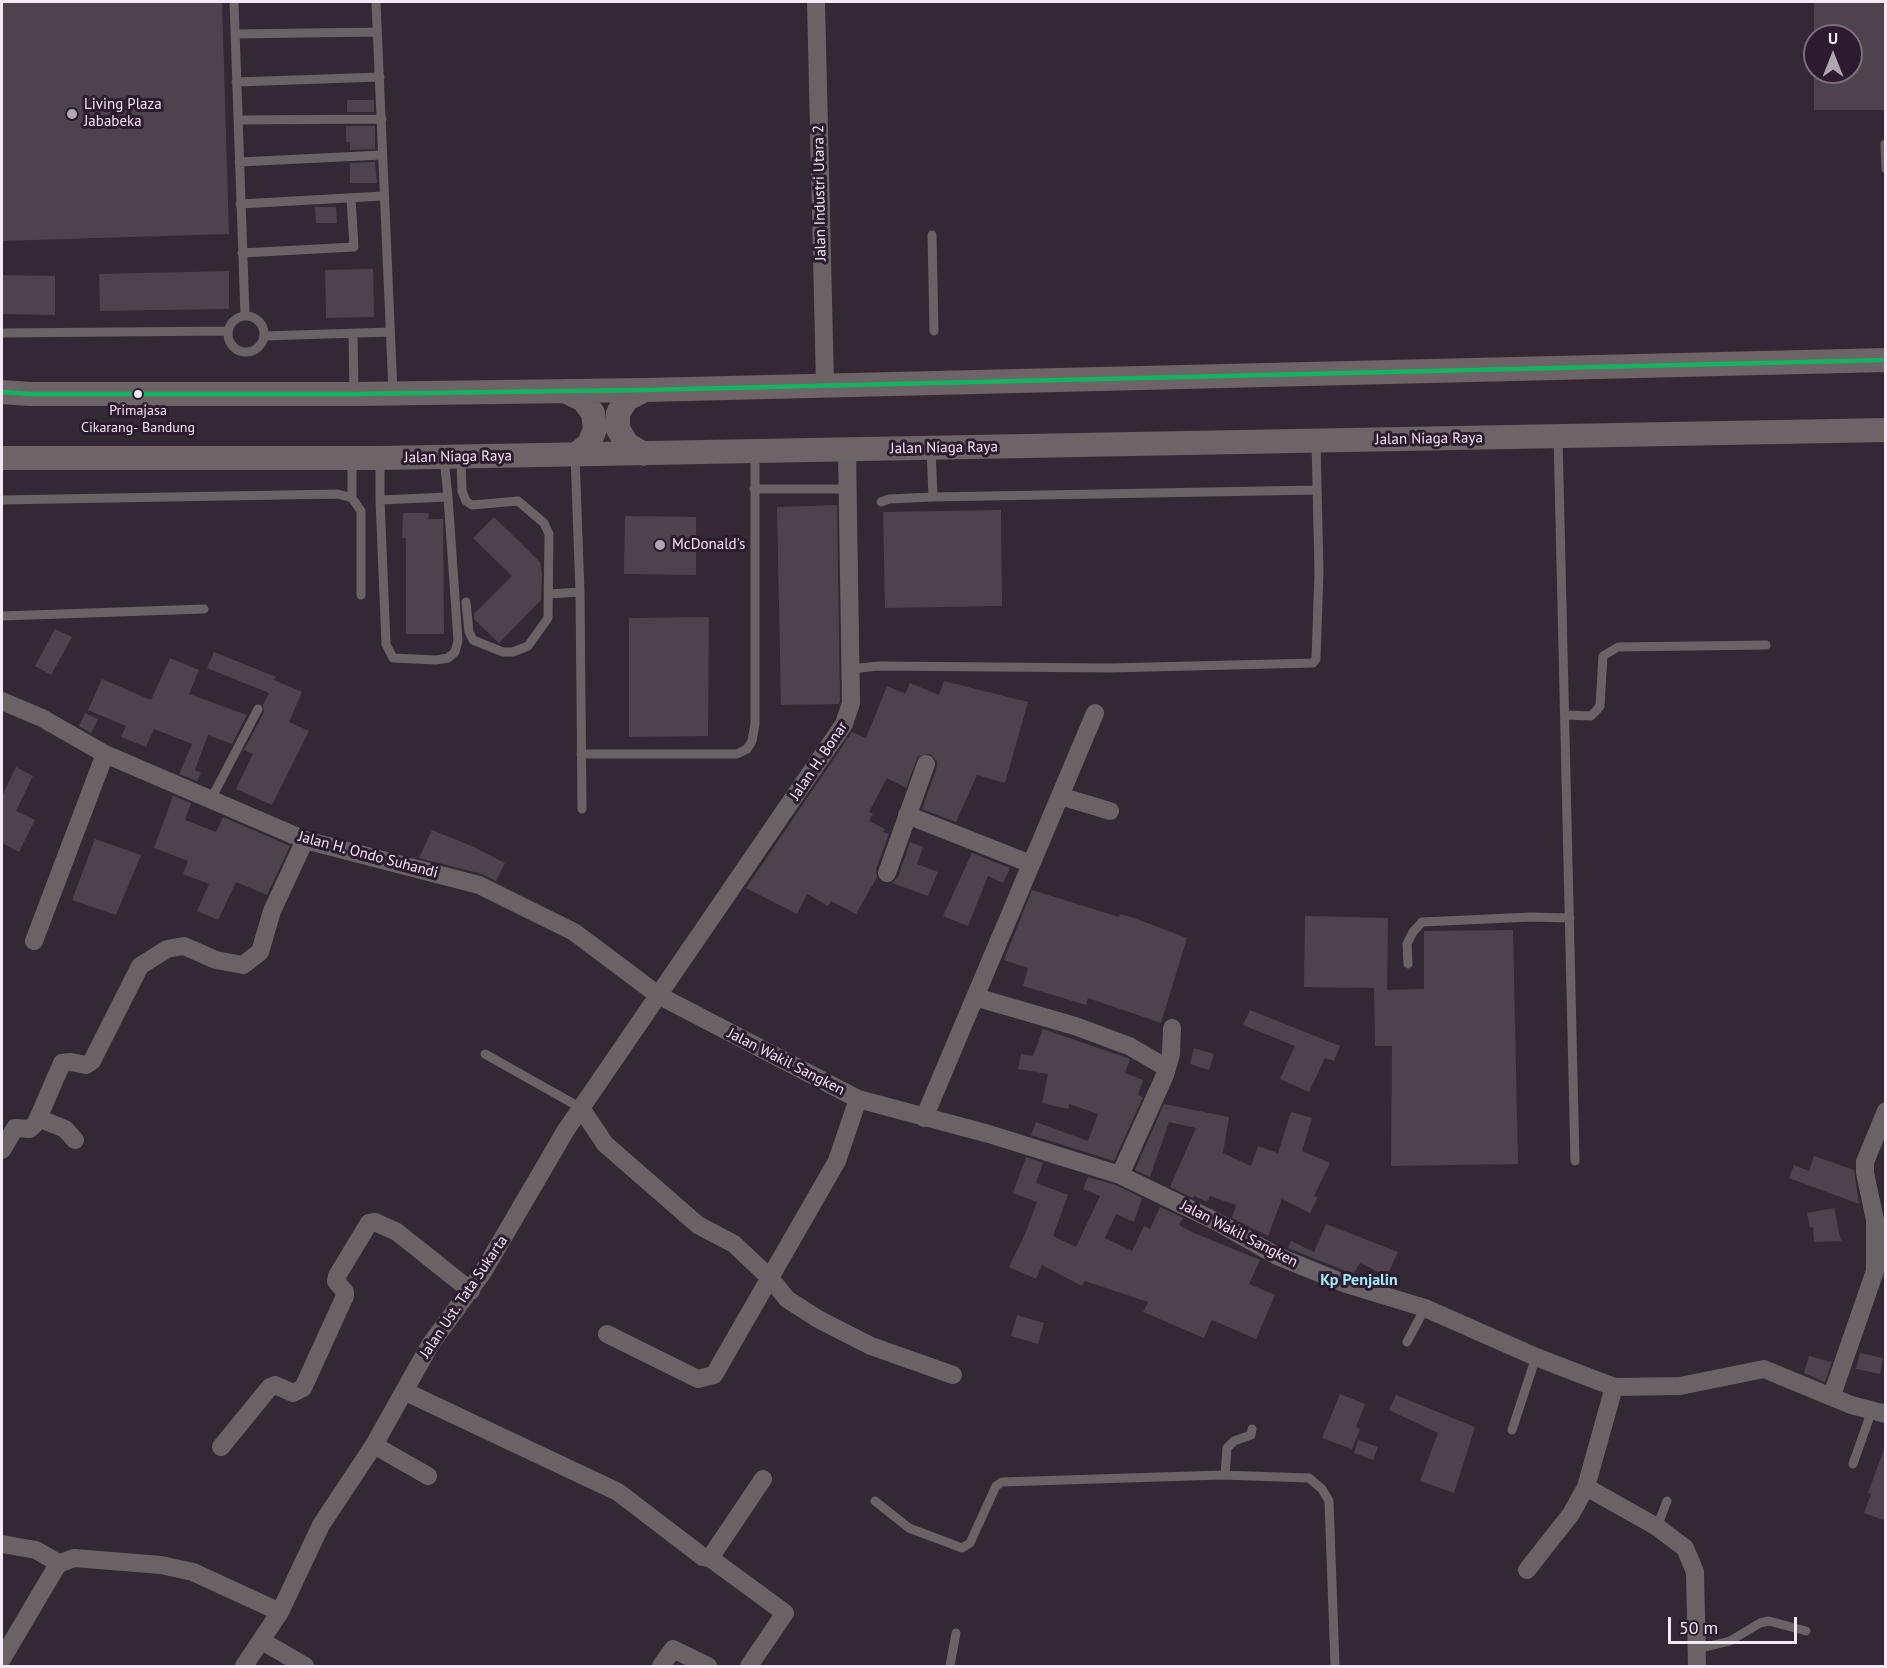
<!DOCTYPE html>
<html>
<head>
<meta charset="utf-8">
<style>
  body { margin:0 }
  #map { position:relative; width:1887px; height:1668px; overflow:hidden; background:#322934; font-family:"PT Sans",sans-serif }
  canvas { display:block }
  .frame { position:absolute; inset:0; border:3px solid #f4e8f5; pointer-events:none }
  .north { position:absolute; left:1803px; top:24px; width:60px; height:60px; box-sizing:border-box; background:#2c1b2e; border:2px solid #7c6d7e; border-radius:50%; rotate:0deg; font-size:16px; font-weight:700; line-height:24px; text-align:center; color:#f4e8f5 }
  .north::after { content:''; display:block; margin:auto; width:21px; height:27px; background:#b0a5b1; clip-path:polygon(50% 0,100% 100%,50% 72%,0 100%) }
  .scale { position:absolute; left:1668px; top:1617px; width:129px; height:27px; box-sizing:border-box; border:3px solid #f4e8f5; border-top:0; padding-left:8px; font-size:18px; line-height:21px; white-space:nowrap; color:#f4e8f5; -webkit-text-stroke:4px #2c1b2e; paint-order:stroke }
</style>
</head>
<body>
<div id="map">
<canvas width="1887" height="1668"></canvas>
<div class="frame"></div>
<div class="north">U</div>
<div class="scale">50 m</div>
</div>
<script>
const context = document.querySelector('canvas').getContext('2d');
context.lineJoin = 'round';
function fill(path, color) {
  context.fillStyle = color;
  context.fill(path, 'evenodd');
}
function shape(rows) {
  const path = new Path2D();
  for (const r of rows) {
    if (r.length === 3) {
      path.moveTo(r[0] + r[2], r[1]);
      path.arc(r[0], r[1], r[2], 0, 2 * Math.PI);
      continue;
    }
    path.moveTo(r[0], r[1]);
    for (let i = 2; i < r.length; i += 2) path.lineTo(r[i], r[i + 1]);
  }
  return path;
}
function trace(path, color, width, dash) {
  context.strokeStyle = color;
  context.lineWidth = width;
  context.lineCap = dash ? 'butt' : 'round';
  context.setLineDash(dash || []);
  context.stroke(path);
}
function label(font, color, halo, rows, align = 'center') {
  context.font = font + ' "PT Sans",sans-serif';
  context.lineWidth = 6;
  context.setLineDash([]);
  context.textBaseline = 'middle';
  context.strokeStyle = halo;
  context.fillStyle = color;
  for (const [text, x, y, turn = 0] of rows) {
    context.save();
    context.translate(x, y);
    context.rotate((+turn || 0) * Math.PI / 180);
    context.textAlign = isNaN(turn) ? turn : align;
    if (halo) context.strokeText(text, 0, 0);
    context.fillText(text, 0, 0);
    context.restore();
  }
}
const building = shape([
  [2,2,222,2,229,234,2,241],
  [1814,2,1886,2,1886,110,1814,110,1814,72,1851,72,1851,36,1814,36],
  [347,100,374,100,374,112,347,112],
  [346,126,375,126,375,149,350,150,350,142,346,142],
  [375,162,377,183,350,183,350,163],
  [315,207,336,207,337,223,316,223],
  [373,269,374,317,326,318,325,270],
  [229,271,229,309,100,311,99,274],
  [2,275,55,276,55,315,2,314],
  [837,505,840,701,839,704,781,705,777,507],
  [1001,510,1002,606,885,608,883,512],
  [403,513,429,513,428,519,443,519,444,634,406,634,406,538,402,538],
  [625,516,696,517,696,575,624,574],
  [494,517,540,562,542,575,541,600,499,643,474,619,474,614,512,576,473,538],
  [709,617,708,736,629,737,629,618],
  [55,629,72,637,51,675,35,666],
  [214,652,276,677,274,680,302,692,289,722,309,731,272,805,236,789,253,754,244,750,264,712,263,705,269,693,207,668],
  [170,658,199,670,189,694,247,715,232,744,208,735,195,770,201,773,197,781,179,774,192,744,154,729,146,747,121,737,126,726,88,710,102,679,151,700],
  [944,681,1028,702,1005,783,977,775,956,822,922,809,937,767,937,761,930,754,918,756,906,788,887,778,869,812,873,814,869,821,885,829,883,832,889,834,876,869,877,877,856,914,831,901,828,906,807,894,797,914,746,888,852,732,866,738,887,686,905,694,910,683,939,695],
  [85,713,98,719,91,733,79,726],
  [16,767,33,776,16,811,35,820,19,852,2,843,2,796],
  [173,796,191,803,185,820,216,832,223,817,290,846,267,895,236,882,218,920,197,911,209,884,183,874,188,861,154,848],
  [432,830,474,847,505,863,496,881,482,874,419,858],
  [95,839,141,855,116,915,72,900],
  [910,842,923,847,917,864,938,872,928,896,892,883,898,877],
  [972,853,1010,868,1003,883,988,876,968,926,943,916],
  [1032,890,1119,917,1120,914,1134,918,1187,938,1161,1023,1088,998,1086,1005,1023,986,1028,968,1004,960],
  [1305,916,1388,918,1387,990,1424,989,1424,931,1513,930,1518,1164,1391,1166,1392,1046,1375,1046,1374,988,1304,987],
  [1250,1010,1340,1046,1334,1061,1325,1058,1309,1092,1280,1079,1295,1046,1243,1025],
  [1043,1029,1130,1059,1125,1073,1143,1080,1138,1095,1143,1097,1114,1161,1031,1135,1036,1122,1088,1141,1098,1114,1069,1104,1068,1109,1042,1103,1048,1074,1018,1069,1021,1054,1033,1056],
  [1194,1048,1214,1054,1209,1070,1190,1064],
  [1164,1104,1229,1117,1223,1153,1251,1166,1258,1146,1278,1153,1291,1112,1312,1118,1302,1151,1330,1163,1314,1196,1318,1197,1310,1213,1282,1199,1268,1236,1232,1218,1236,1205,1210,1196,1207,1202,1194,1196,1193,1198,1170,1187,1196,1128,1169,1122,1150,1177,1135,1170],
  [1814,1156,1854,1170,1859,1204,1789,1178,1794,1165,1809,1171],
  [1026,1157,1043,1163,1036,1183,1068,1195,1053,1236,1076,1247,1100,1196,1083,1189,1088,1177,1116,1185,1142,1198,1134,1222,1116,1214,1105,1238,1132,1251,1144,1226,1150,1229,1160,1207,1183,1218,1179,1225,1194,1233,1260,1260,1249,1284,1275,1295,1256,1339,1212,1320,1204,1338,1143,1312,1148,1302,1085,1281,1082,1286,1042,1265,1036,1279,1009,1267,1025,1234,1037,1202,1013,1193],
  [1834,1208,1841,1241,1814,1242,1813,1227,1810,1228,1807,1213],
  [1326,1224,1398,1252,1387,1276,1360,1263,1353,1274,1288,1248,1291,1241,1314,1252],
  [1017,1315,1044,1323,1038,1344,1011,1336],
  [1860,1353,1883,1358,1880,1374,1856,1369],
  [1809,1356,1832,1362,1825,1382,1804,1373],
  [1340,1394,1365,1404,1356,1427,1360,1429,1352,1449,1322,1438],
  [1396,1395,1475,1427,1454,1493,1420,1481,1438,1433,1389,1410],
  [1358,1440,1378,1447,1373,1460,1354,1453],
  [1884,1449,1886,1449,1886,1521,1864,1513,1871,1494,1868,1493]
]);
const service = shape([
  [234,2,245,315],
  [376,2,393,392],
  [235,34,377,32],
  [236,82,380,77],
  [238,120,382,119],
  [1885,144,1886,169],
  [239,162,382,155],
  [240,204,383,196],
  [932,235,934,331],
  [242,253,354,247,351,198],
  [246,334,18],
  [2,333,227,331],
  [353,335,354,394],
  [264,336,390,332],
  [1558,436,1575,1161],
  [931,448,933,497],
  [575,455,580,592,582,809],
  [461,457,462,491,466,501,472,505,518,501,544,523,549,534,548,618,528,646,513,652,503,652,473,640,469,632,466,602],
  [380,458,380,500],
  [444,458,448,497,458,641,455,652,448,658,436,660,393,658,386,644,380,500,448,497],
  [754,489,847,489],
  [352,498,352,458],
  [2,500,338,494,352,498,361,511,361,595],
  [881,502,889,499,933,497,1317,490],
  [549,594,580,592],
  [2,616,204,609],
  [849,669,879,666,1110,668,1313,663,1316,659,1319,572,1316,441],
  [1565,715,1591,716,1595,712,1600,706,1603,656,1618,647,1766,645],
  [581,754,737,754,747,749,752,741,755,724,755,453],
  [210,801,258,709],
  [1408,964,1407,944,1413,932,1422,922,1531,917,1570,918],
  [485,1054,581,1108],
  [1407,1342,1425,1308],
  [1512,1430,1536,1357],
  [1853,1464,1872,1410],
  [1225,1475,1227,1448,1234,1441,1251,1435,1252,1429],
  [875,1501,909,1528,962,1548,970,1543,996,1486,1002,1482,1222,1475,1309,1478,1322,1489,1329,1501,1335,1666],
  [1657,1527,1667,1501],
  [1697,1649,1730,1641,1760,1623,1769,1621,1806,1631],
  [950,1666,956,1633]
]);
const minor = shape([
  [816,2,825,384],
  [2,701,42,718,105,754,305,840,479,885,574,932,658,995,858,1099,989,1134,1120,1175,1217,1222,1277,1256,1346,1284,1425,1308,1536,1357,1614,1387,1680,1386,1764,1369,1851,1405,1886,1414],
  [1060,796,1110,811],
  [907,815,1031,864],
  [887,873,926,764],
  [34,941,105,754],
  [975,997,1075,1026,1129,1046,1167,1068],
  [581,1108,605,1144,698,1225,734,1244,771,1279,787,1299,818,1319,871,1346,953,1375],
  [38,1118,65,1129,75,1140],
  [924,1118,1095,713],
  [2,1150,15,1128,30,1129,36,1123,62,1063,71,1062,86,1065,92,1061,140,966,167,949,184,946,216,960,243,965,260,952,272,911,305,840],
  [1120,1175,1165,1075,1171,1054,1172,1028],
  [607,1334,698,1379,714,1375,837,1161,858,1099],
  [406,1392,618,1492,703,1557,710,1558,785,1613,749,1666],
  [1832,1395,1875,1271,1875,1220,1865,1173,1865,1162,1886,1111],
  [374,1445,428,1476],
  [221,1447,270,1387,275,1385,293,1393,303,1388,345,1296,345,1292,336,1281,337,1276,369,1223,375,1222,397,1232,471,1291],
  [1586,1487,1657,1527,1685,1548,1695,1572,1697,1666],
  [2,1544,36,1550,60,1564],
  [710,1558,763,1479],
  [1527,1570,1571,1514,1586,1487,1614,1387],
  [262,1641,305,1666],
  [2,1659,58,1564,74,1558,161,1565,193,1572,280,1612],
  [244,1666,280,1612,321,1525,374,1445,430,1345,483,1272,566,1130,844,724,851,703,847,450],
  [661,1666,673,1649,708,1666]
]);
const secondary = shape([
  [565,391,583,400,593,413,595,429,589,444,575,455],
  [2,392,30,394,354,394,645,390,1886,360],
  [644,454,627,444,618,429,618,413,627,399,645,390],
  [2,458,380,458,1886,430]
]);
const bus1 = shape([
  [2,392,30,394,354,394,645,390,1886,360]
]);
const markers = [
  [72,114,6,"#b0a5b1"],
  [138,394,5,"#f4e8f5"],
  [660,545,6,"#b0a5b1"]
];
const busNames = [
  ["Primajasa",138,411],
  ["Cikarang- Bandung",138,428]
];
const poiNames = [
  ["Living Plaza",84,105],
  ["Jababeka",84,122],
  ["McDonald's",672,545]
];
const streetNames = [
  ["Jalan Industri Utara 2",820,193,-91],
  ["Jalan Niaga Raya",1429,439,-1],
  ["Jalan Niaga Raya",944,448,-1],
  ["Jalan Niaga Raya",458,457,-1],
  ["Jalan H. Bonar",819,761,-56],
  ["Jalan H. Ondo Suhandi",368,855,15],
  ["Jalan Wakil Sangken",786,1062,27],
  ["Jalan Wakil Sangken",1239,1234,27],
  ["Jalan Ust. Tata Sukarta",464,1297,-56]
];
const neighbourhoodNames = [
  ["Kp Penjalin",1359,1280]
];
fill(building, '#4c434d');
trace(service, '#696365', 9);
trace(minor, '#696365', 18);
trace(secondary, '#6d6468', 24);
trace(bus1, '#13b361', 4.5);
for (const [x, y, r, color] of markers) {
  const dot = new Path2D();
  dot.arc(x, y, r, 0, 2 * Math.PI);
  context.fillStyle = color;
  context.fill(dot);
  trace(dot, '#2c1b2e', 2);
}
label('14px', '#f4e8f5', '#2c1b2e', busNames);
label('15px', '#f4e8f5', '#2c1b2e', poiNames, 'left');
label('15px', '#f4e8f5', '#2c1b2e', streetNames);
label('bold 16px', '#9dedf9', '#2c1b2e', neighbourhoodNames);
</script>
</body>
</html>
